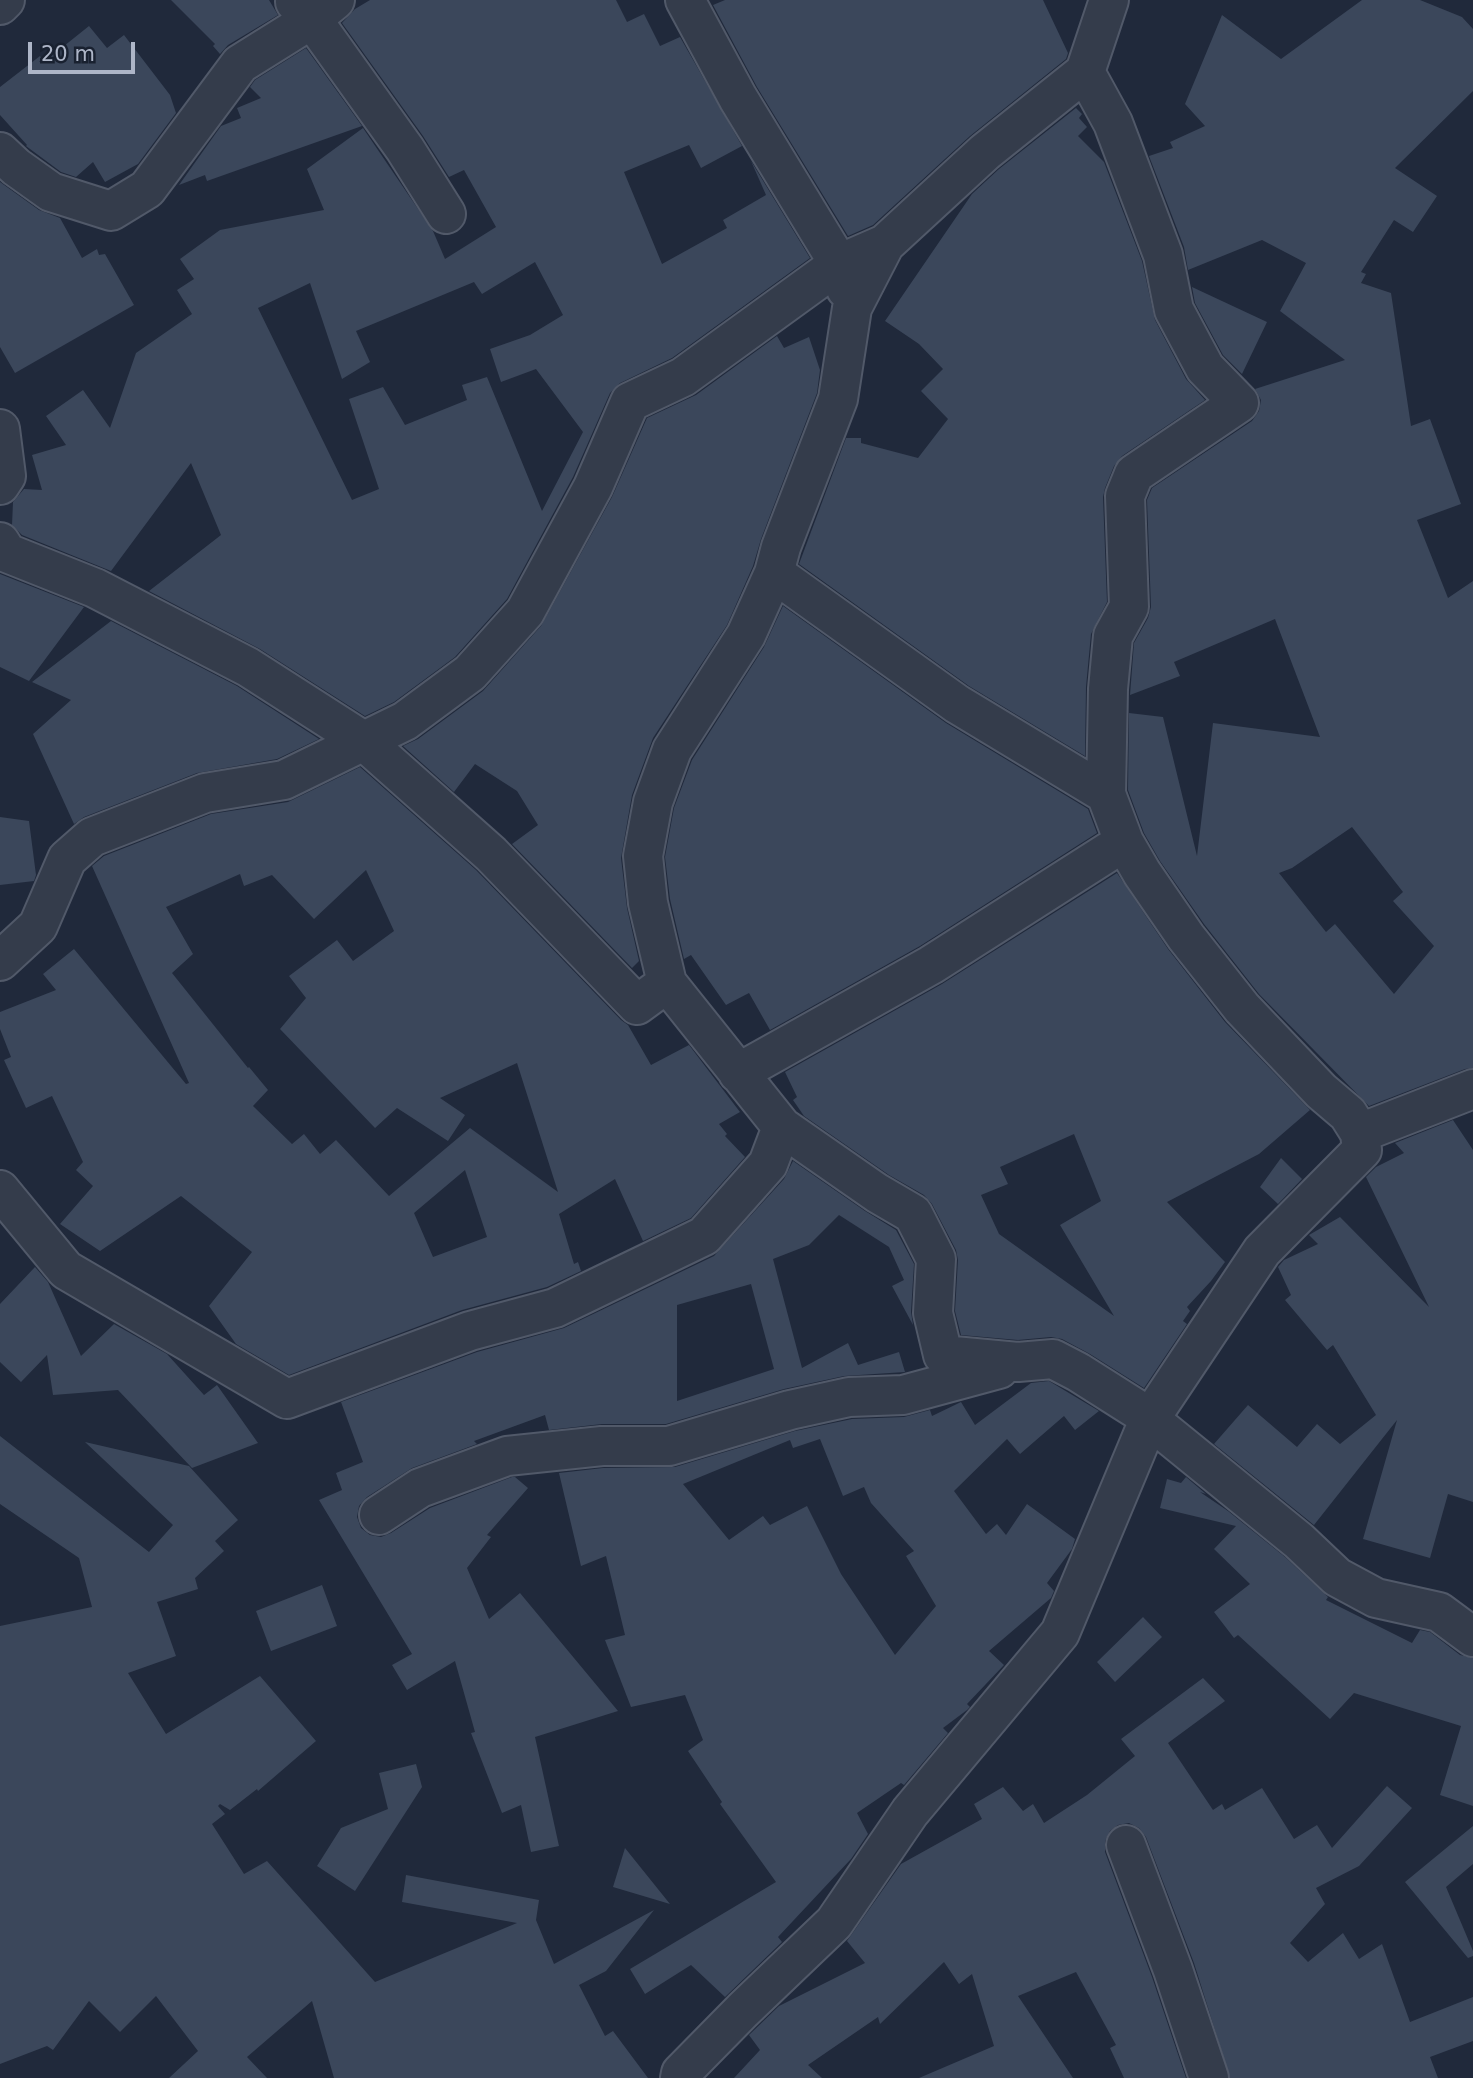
<!DOCTYPE html>
<html>
<head>
<meta charset="utf-8">
<style>
  body { margin:0 }
  #map { position:relative; width:1473px; height:2078px; overflow:hidden; background:#20293b; font-family:"DejaVu Sans",sans-serif }
  canvas { display:block }
  .scale { position:absolute; left:28px; top:42px; width:107px; height:32px; box-sizing:border-box; border:4px solid #aeb6c8; border-top:0; padding-left:9px; font-size:21px; line-height:24px; white-space:nowrap; color:#aeb6c8; -webkit-text-stroke:5px #192130; paint-order:stroke }
</style>
</head>
<body>
<div id="map">
<canvas width="1473" height="2078"></canvas>
<div class="scale">20 m</div>
</div>
<script>
const context = document.querySelector('canvas').getContext('2d');
context.lineJoin = 'round';
function fill(path, color) {
  context.fillStyle = color;
  context.fill(path, 'evenodd');
}
function shape(rows) {
  const path = new Path2D();
  for (const r of rows) {
    path.moveTo(r[0], r[1]);
    for (let i = 2; i < r.length; i += 2) path.lineTo(r[i], r[i + 1]);
  }
  return path;
}
function trace(path, color, width, dash) {
  context.strokeStyle = color;
  context.lineWidth = width;
  context.lineCap = dash ? 'butt' : 'round';
  context.setLineDash(dash || []);
  context.stroke(path);
}
const building = shape([
  [171,0,269,0,278,15,228,45,220,54,213,46,215,44],
  [370,0,616,0,627,22,644,14,660,46,680,37,742,146,701,168,689,145,624,172,662,264,727,228,723,220,766,195,751,161,810,258,672,358,620,383,610,393,573,477,507,599,455,657,394,702,365,716,260,649,149,591,221,535,191,463,111,571,22,535,12,525,13,502,24,489,42,490,32,455,66,445,46,416,83,390,110,428,136,353,192,314,177,290,194,279,180,259,220,230,324,210,307,169,363,128,433,231,445,259,496,227,464,170,449,177,423,136,342,23,355,9],
  [535,262,563,315,530,335,490,349,501,382,536,369,583,432,542,511,487,377,462,385,467,400,405,425,383,387,349,399,379,489,352,500,258,308,310,283,342,379,370,362,356,331,474,282,482,294],
  [725,0,1043,0,1068,53,1066,59,970,136,873,225,848,236,757,87,713,5],
  [1362,0,1420,0,1462,17,1473,29,1473,91,1395,168,1437,196,1413,232,1394,220,1361,272,1366,274,1361,283,1391,293,1411,426,1430,419,1461,504,1417,520,1448,598,1473,581,1473,1068,1465,1069,1369,1106,1259,994,1204,924,1160,861,1144,833,1128,790,1129,713,1163,717,1197,856,1213,723,1320,737,1275,619,1174,662,1180,676,1130,695,1134,643,1148,618,1151,607,1147,500,1152,488,1252,421,1259,411,1261,400,1255,389,1345,360,1280,311,1306,263,1262,240,1188,270,1184,247,1149,156,1173,148,1170,142,1205,126,1185,104,1222,15,1281,59],
  [1352,827,1403,892,1393,901,1434,946,1394,994,1335,924,1326,932,1279,873,1292,868],
  [89,26,107,48,124,35,170,95,176,113,138,164,105,182,93,162,76,177,61,172,26,146,27,145,0,115,0,87,40,56,44,62],
  [306,48,362,126,207,181,205,175,179,185,221,126,241,118,237,108,261,98,250,87,255,80],
  [1076,108,1082,114,1079,118,1087,127,1078,136,1104,162,1142,261,1155,320,1186,379,1205,400,1122,456,1114,466,1105,488,1103,497,1107,602,1091,634,1086,687,1085,756,969,686,799,564,846,438,861,438,861,443,918,458,948,419,921,391,943,369,919,344,885,321,972,194,999,169],
  [0,182,39,210,60,218,82,258,97,249,99,255,105,254,134,305,15,373,0,347],
  [1192,287,1267,322,1242,374,1223,355,1195,303],
  [777,336,784,348,809,337,820,370,817,393,761,539,753,566,727,625,653,738,632,795,621,858,627,908,639,961,632,968,512,844,538,825,517,791,475,764,454,792,403,746,418,739,483,691,541,626,612,497,647,418,696,395],
  [0,574,84,607,29,681,0,667],
  [783,606,946,723,1088,809,1097,833,920,946,770,1030,749,993,726,1005,691,955,684,959,670,899,665,857,674,808,692,760,764,647],
  [111,621,237,686,319,739,277,759,197,773,84,817,74,824,33,734,71,700,32,682],
  [360,767,476,870,621,1020,628,1025,651,1065,689,1045,740,1112,719,1124,727,1134,725,1136,745,1157,691,1218,643,1241,615,1179,559,1214,574,1264,578,1262,581,1271,547,1287,462,1310,289,1375,236,1344,209,1306,252,1252,181,1196,100,1251,60,1224,93,1186,76,1170,83,1162,52,1096,26,1108,4,1060,11,1057,0,1029,0,1012,56,990,43,974,74,949,186,1084,189,1083,92,866,104,856,211,814,288,802],
  [366,870,394,931,353,961,337,940,289,976,306,998,280,1029,375,1128,397,1108,448,1141,465,1115,440,1098,517,1063,558,1192,470,1128,389,1196,336,1140,320,1154,304,1134,292,1144,253,1106,268,1090,249,1067,248,1068,172,973,193,954,166,907,240,874,244,886,272,875,314,919],
  [465,1170,487,1237,433,1257,414,1213],
  [0,817,29,821,36,875,34,881,0,885],
  [1117,873,1168,949,1225,1022,1310,1110,1259,1154,1167,1202,1225,1262,1211,1281,1187,1307,1190,1311,1183,1321,1187,1324,1144,1388,1090,1354,1062,1339,1051,1337,1018,1340,961,1335,955,1311,958,1260,956,1250,932,1204,924,1195,889,1175,804,1116,793,1100,797,1097,785,1072,942,984],
  [1074,1134,1101,1201,1060,1225,1114,1316,999,1234,981,1195,1008,1184,1000,1167],
  [1453,1120,1473,1150,1473,1502,1448,1494,1430,1558,1363,1539,1397,1420,1314,1525,1214,1444,1248,1405,1297,1447,1317,1424,1340,1444,1376,1415,1333,1345,1327,1350,1285,1300,1291,1295,1278,1267,1284,1260,1318,1244,1309,1235,1340,1217,1429,1307,1366,1177,1376,1167,1404,1153,1395,1143],
  [1281,1158,1302,1179,1278,1204,1260,1187],
  [793,1161,865,1211,896,1230,914,1264,911,1312,913,1325,892,1286,904,1280,889,1247,839,1215,809,1245,773,1259,802,1368,848,1343,858,1365,899,1352,905,1372,844,1376,784,1389,666,1424,602,1424,549,1430,545,1415,474,1441,477,1444,412,1468,367,1497,359,1506,357,1517,361,1528,370,1535,381,1537,391,1533,430,1508,512,1477,515,1477,528,1488,487,1535,491,1537,467,1568,489,1619,520,1593,618,1711,535,1737,559,1846,531,1852,521,1805,502,1813,471,1733,475,1732,455,1661,407,1690,392,1665,412,1654,319,1500,342,1490,336,1473,363,1462,341,1402,477,1352,564,1328,714,1256,784,1179],
  [751,1284,774,1369,677,1401,677,1305],
  [35,1267,48,1282,81,1356,114,1324,167,1354,204,1395,217,1385,258,1443,192,1468,118,1390,53,1395,47,1355,21,1382,0,1362,0,1304],
  [1049,1381,1099,1411,1075,1430,1064,1416,1020,1454,1007,1439,954,1491,986,1534,997,1524,1006,1535,1027,1504,1075,1539,1072,1549,1047,1583,1054,1591,1051,1598,989,1651,1004,1665,967,1704,970,1707,967,1710,943,1728,948,1733,904,1785,901,1783,857,1813,868,1834,851,1859,778,1937,782,1942,725,1997,691,1965,645,1994,630,1969,776,1882,720,1804,722,1802,688,1751,703,1740,685,1695,631,1707,605,1640,625,1635,606,1556,581,1566,559,1473,603,1468,675,1467,795,1431,852,1419,904,1417,930,1410,932,1416,961,1402,975,1425,1031,1383],
  [820,1439,843,1496,864,1487,871,1503,914,1551,906,1556,936,1606,895,1655,841,1574,807,1506,770,1525,763,1516,729,1540,683,1484,790,1440,793,1448],
  [0,1436,149,1552,173,1525,85,1442,189,1466,238,1520,215,1541,224,1551,195,1578,198,1589,157,1602,176,1656,128,1673,166,1734,260,1676,316,1741,258,1791,257,1789,230,1810,220,1804,218,1806,225,1814,212,1824,244,1874,267,1861,375,1982,517,1923,402,1902,406,1875,539,1900,536,1920,554,1964,654,1910,606,1971,579,1985,605,2036,613,2031,648,2078,334,2078,312,2001,247,2057,267,2078,169,2078,198,2051,156,1996,120,2032,89,2001,53,2050,47,2046,0,2064,0,1626,92,1607,79,1558,0,1504],
  [1186,1477,1206,1494,1200,1492,1228,1511,1285,1557,1328,1597,1326,1600,1412,1643,1420,1630,1430,1632,1460,1655,1473,1658,1473,1806,1440,1795,1461,1726,1354,1693,1330,1719,1238,1635,1234,1638,1214,1612,1250,1584,1214,1549,1236,1526,1160,1508,1167,1479,1181,1483],
  [322,1585,337,1626,271,1651,256,1611],
  [1143,1617,1162,1637,1115,1682,1097,1662],
  [1203,1678,1225,1701,1168,1743,1213,1810,1222,1804,1225,1810,1262,1788,1294,1839,1317,1825,1332,1848,1387,1786,1412,1808,1359,1866,1316,1888,1325,1904,1290,1943,1308,1962,1343,1933,1359,1959,1382,1944,1410,2022,1473,1997,1473,2041,1430,2057,1438,2078,1230,2078,1194,1963,1146,1837,1139,1828,1129,1823,1118,1825,1110,1831,1105,1841,1105,1852,1152,1977,1186,2078,1124,2078,1110,2048,1116,2045,1076,1972,1018,1996,1073,2078,919,2078,994,2046,972,1974,959,1984,944,1962,880,2024,878,2017,808,2065,822,2078,734,2078,760,2050,749,2035,779,2006,865,1963,847,1941,901,1864,982,1819,974,1804,1003,1787,1023,1811,1033,1804,1044,1823,1087,1795,1135,1756,1121,1739],
  [416,1764,422,1787,355,1891,317,1866,341,1828,388,1809,379,1773],
  [1473,1826,1473,1864,1446,1887,1473,1951,1473,1956,1468,1958,1405,1882],
  [625,1848,670,1904,613,1887]
]);
const minor = shape([
  [685,0,738,98,839,264,846,289],
  [1109,0,1085,72,985,152,885,244,852,308,838,399,781,547,774,573,746,635,672,750,653,802,643,856,648,903,667,983,782,1127,877,1193,913,1214,936,1259,933,1313,943,1355,1018,1362,1053,1359,1078,1372,1138,1410,1299,1541,1337,1577,1376,1598,1439,1612,1473,1637],
  [295,2,312,19,405,149,446,214],
  [0,5,5,0],
  [0,152,16,167,51,192,111,211,147,189,240,64,312,19,335,0],
  [0,429,6,476,0,485],
  [0,542,7,553,95,588,248,667,365,742,491,854,637,1005,667,983],
  [774,573,957,704,1106,794],
  [0,961,38,926,67,859,92,837,205,793,284,780,405,721,470,673,525,612,593,487,630,402,683,377,839,264,885,244],
  [738,1073,931,965,1124,842],
  [1360,1133,1473,1089],
  [0,1190,66,1270,287,1399,470,1331,555,1308,704,1236,768,1164,782,1127],
  [379,1515,420,1488,507,1456,602,1446,669,1446,790,1410,849,1397,903,1395,999,1369],
  [1126,1845,1173,1970,1209,2078],
  [680,2078,681,2073,743,2010,834,1923,910,1812,1060,1633,1149,1420,1262,1251,1362,1150,1360,1133,1348,1114,1321,1091,1242,1008,1186,937,1142,873,1124,842,1106,794,1108,689,1113,636,1129,607,1125,496,1134,474,1239,403,1205,368,1174,310,1163,255,1113,123,1085,72]
]);
fill(building, '#3b475b');
trace(minor, '#515969', 42);
trace(minor, '#343c4b', 38);
</script>
</body>
</html>
